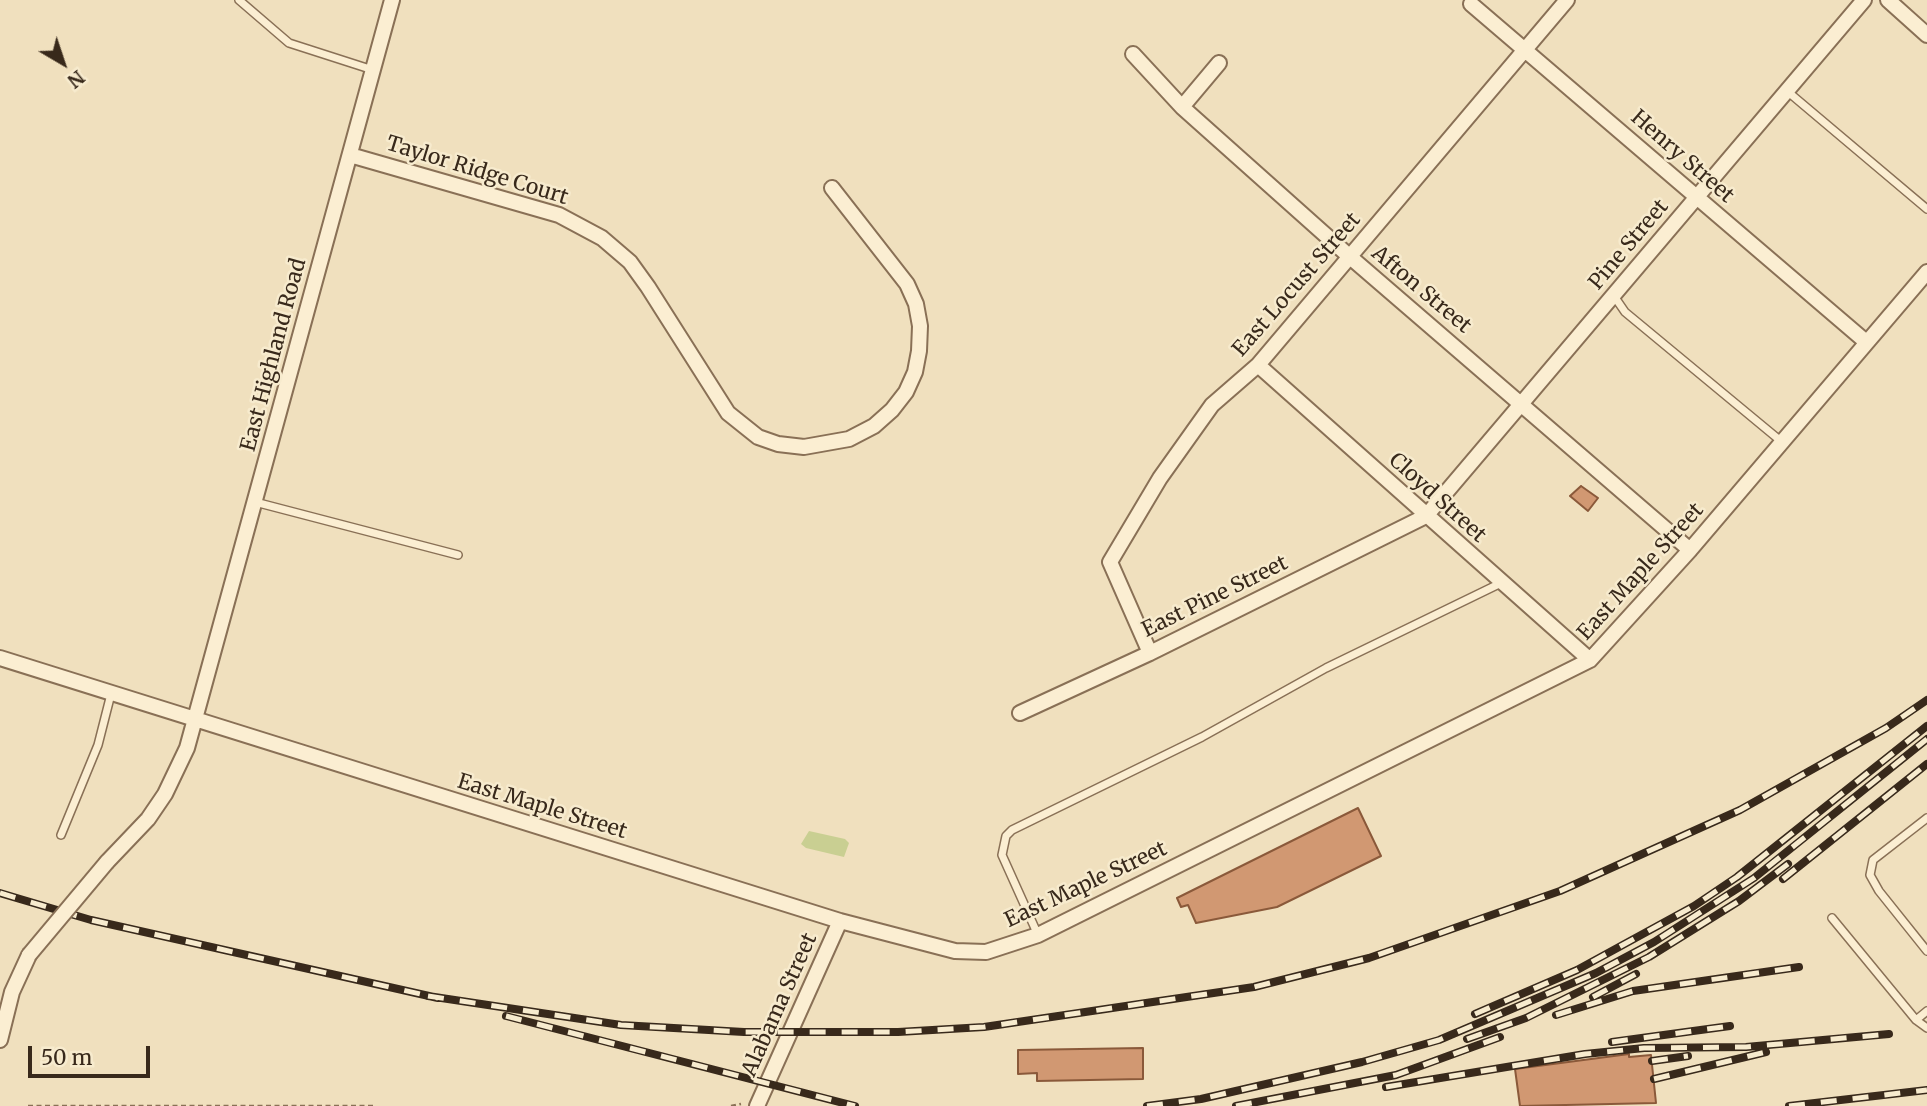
<!DOCTYPE html>
<html>
<head>
<meta charset="utf-8">
<style>
  body { margin:0 }
  #map { position:relative; width:1927px; height:1106px; overflow:hidden; background:#f0e0be; font-family:Merriweather,serif }
  canvas { display:block }
  .north { position:absolute; left:28px; top:28px; width:70px; height:70px; -webkit-text-stroke:5px #f7ebce; paint-order:stroke; rotate:141deg; font-size:19px; font-weight:700; line-height:28px; text-align:center; color:#38291b }
  .north::after { content:''; display:block; margin:auto; width:24px; height:32px; background:#38291b; clip-path:polygon(50% 0,100% 100%,50% 72%,0 100%) }
  .scale { position:absolute; left:28px; top:1046px; width:122px; height:32px; box-sizing:border-box; border:4px solid #38291b; border-top:0; padding-left:9px; font-size:21px; line-height:24px; white-space:nowrap; color:#38291b; -webkit-text-stroke:5px #f7ebce; paint-order:stroke }
</style>
</head>
<body>
<div id="map">
<canvas width="1927" height="1106"></canvas>
<div class="north">N</div>
<div class="scale">50 m</div>
</div>
<script>
const context = document.querySelector('canvas').getContext('2d');
context.lineJoin = 'round';
function fill(path, color) {
  context.fillStyle = color;
  context.fill(path, 'evenodd');
}
function shape(rows) {
  const path = new Path2D();
  for (const r of rows) {
    path.moveTo(r[0], r[1]);
    for (let i = 2; i < r.length; i += 2) path.lineTo(r[i], r[i + 1]);
  }
  return path;
}
function trace(path, color, width, dash) {
  context.strokeStyle = color;
  context.lineWidth = width;
  context.lineCap = dash ? 'butt' : 'round';
  context.setLineDash(dash || []);
  context.stroke(path);
}
function label(font, color, halo, rows, align = 'center') {
  context.font = font + ' Merriweather,serif';
  context.lineWidth = 5;
  context.setLineDash([]);
  context.textBaseline = 'middle';
  context.strokeStyle = halo;
  context.fillStyle = color;
  for (const [text, x, y, turn = 0] of rows) {
    context.save();
    context.translate(x, y);
    context.rotate((+turn || 0) * Math.PI / 180);
    context.textAlign = isNaN(turn) ? turn : align;
    if (halo) context.strokeText(text, 0, 0);
    context.fillText(text, 0, 0);
    context.restore();
  }
}
const green = shape([
  [809,831,845,839,849,843,844,857,806,848,801,844]
]);
const building = shape([
  [1581,486,1598,498,1588,511,1570,496,1581,486],
  [1358,808,1381,856,1277,907,1196,923,1188,905,1181,907,1177,898,1358,808],
  [1143,1048,1143,1079,1037,1081,1037,1073,1018,1074,1018,1050,1143,1048],
  [1629,1054,1629,1057,1651,1055,1656,1103,1520,1106,1515,1069,1629,1054]
]);
const path = shape([
  [28,1106,373,1106],
  [731,1106,741,1104]
]);
const lane = shape([
  [239,0,289,43,373,70],
  [1787,91,1927,209],
  [1614,296,1625,312,1782,442],
  [255,502,458,555],
  [1927,818,1873,860,1870,875,1879,891,1927,951],
  [61,835,98,745,111,694],
  [1832,918,1916,1020,1927,1028],
  [1038,935,1002,855,1006,836,1012,830,1202,737,1326,668,1501,583],
  [1916,1020,1927,1011]
]);
const street = shape([
  [1888,0,1927,35],
  [1471,4,1865,341],
  [1133,54,1182,107,1349,256,1690,550],
  [1182,107,1219,63],
  [350,155,559,215,602,238,630,262,648,287,728,413,758,437,778,444,804,447,849,439,874,426,892,410,906,392,915,372,919,351,920,326,916,304,907,284,832,188],
  [1258,365,1590,660],
  [1150,653,1110,562,1160,478,1212,405,1258,365,1567,0],
  [0,658,840,921,955,951,986,952,1038,935,1590,660,1690,550,1927,272],
  [1020,713,1150,653,1426,516,1864,0],
  [107,862,148,819,165,794,187,748,392,0],
  [0,1040,12,992,29,955],
  [757,1106,840,921]
]);
const rail = shape([
  [1783,879,1927,764],
  [0,893,91,920,438,998],
  [428,996,621,1025,744,1032,898,1032,984,1027,1254,987,1369,958,1560,891,1740,810,1886,728,1927,700],
  [1593,997,1636,974],
  [1475,1014,1577,970,1694,906,1737,877,1927,726],
  [1556,1015,1633,991,1799,967],
  [506,1016,855,1106],
  [1467,1039,1526,1018,1649,957,1739,901,1788,864],
  [1612,1042,1730,1026],
  [1652,1061,1688,1056],
  [1654,1079,1766,1052],
  [1386,1087,1585,1054,1644,1048,1746,1047,1889,1034],
  [1147,1106,1201,1099,1362,1062,1439,1040,1596,973,1654,942,1754,878,1927,739],
  [1236,1106,1396,1075,1500,1037],
  [1789,1106,1927,1090]
]);
const streetBridge = shape([
  [29,955,107,862]
]);
const streetNames = [
  ["Henry Street",1682,157,41],
  ["Taylor Ridge Court",477,171,17],
  ["Pine Street",1629,245,-50],
  ["East Locust Street",1297,285,-49],
  ["Afton Street",1421,290,40],
  ["East Highland Road",274,355,-75],
  ["Cloyd Street",1437,498,42],
  ["East Maple Street",1641,572,-48],
  ["East Pine Street",1215,597,-26],
  ["East Maple Street",542,807,17],
  ["East Maple Street",1086,885,-25],
  ["Alabama Street",780,1005,-66]
];
fill(green, '#c9cf92');
fill(building, '#d19872');
trace(building, '#8a593a', 2);
trace(lane, '#897056', 10);
trace(street, '#897056', 18);
trace(path, '#897056', 2.5, [5, 3.5]);
trace(lane, '#fbeed2', 7);
trace(street, '#fbeed2', 14);
trace(rail, '#38291b', 8);
trace(rail, '#f7ebce', 5, [16]);
trace(streetBridge, '#897056', 18, []);
trace(streetBridge, '#fbeed2', 14);
label('21px', '#38291b', '#f7ebce', streetNames);
</script>
</body>
</html>
